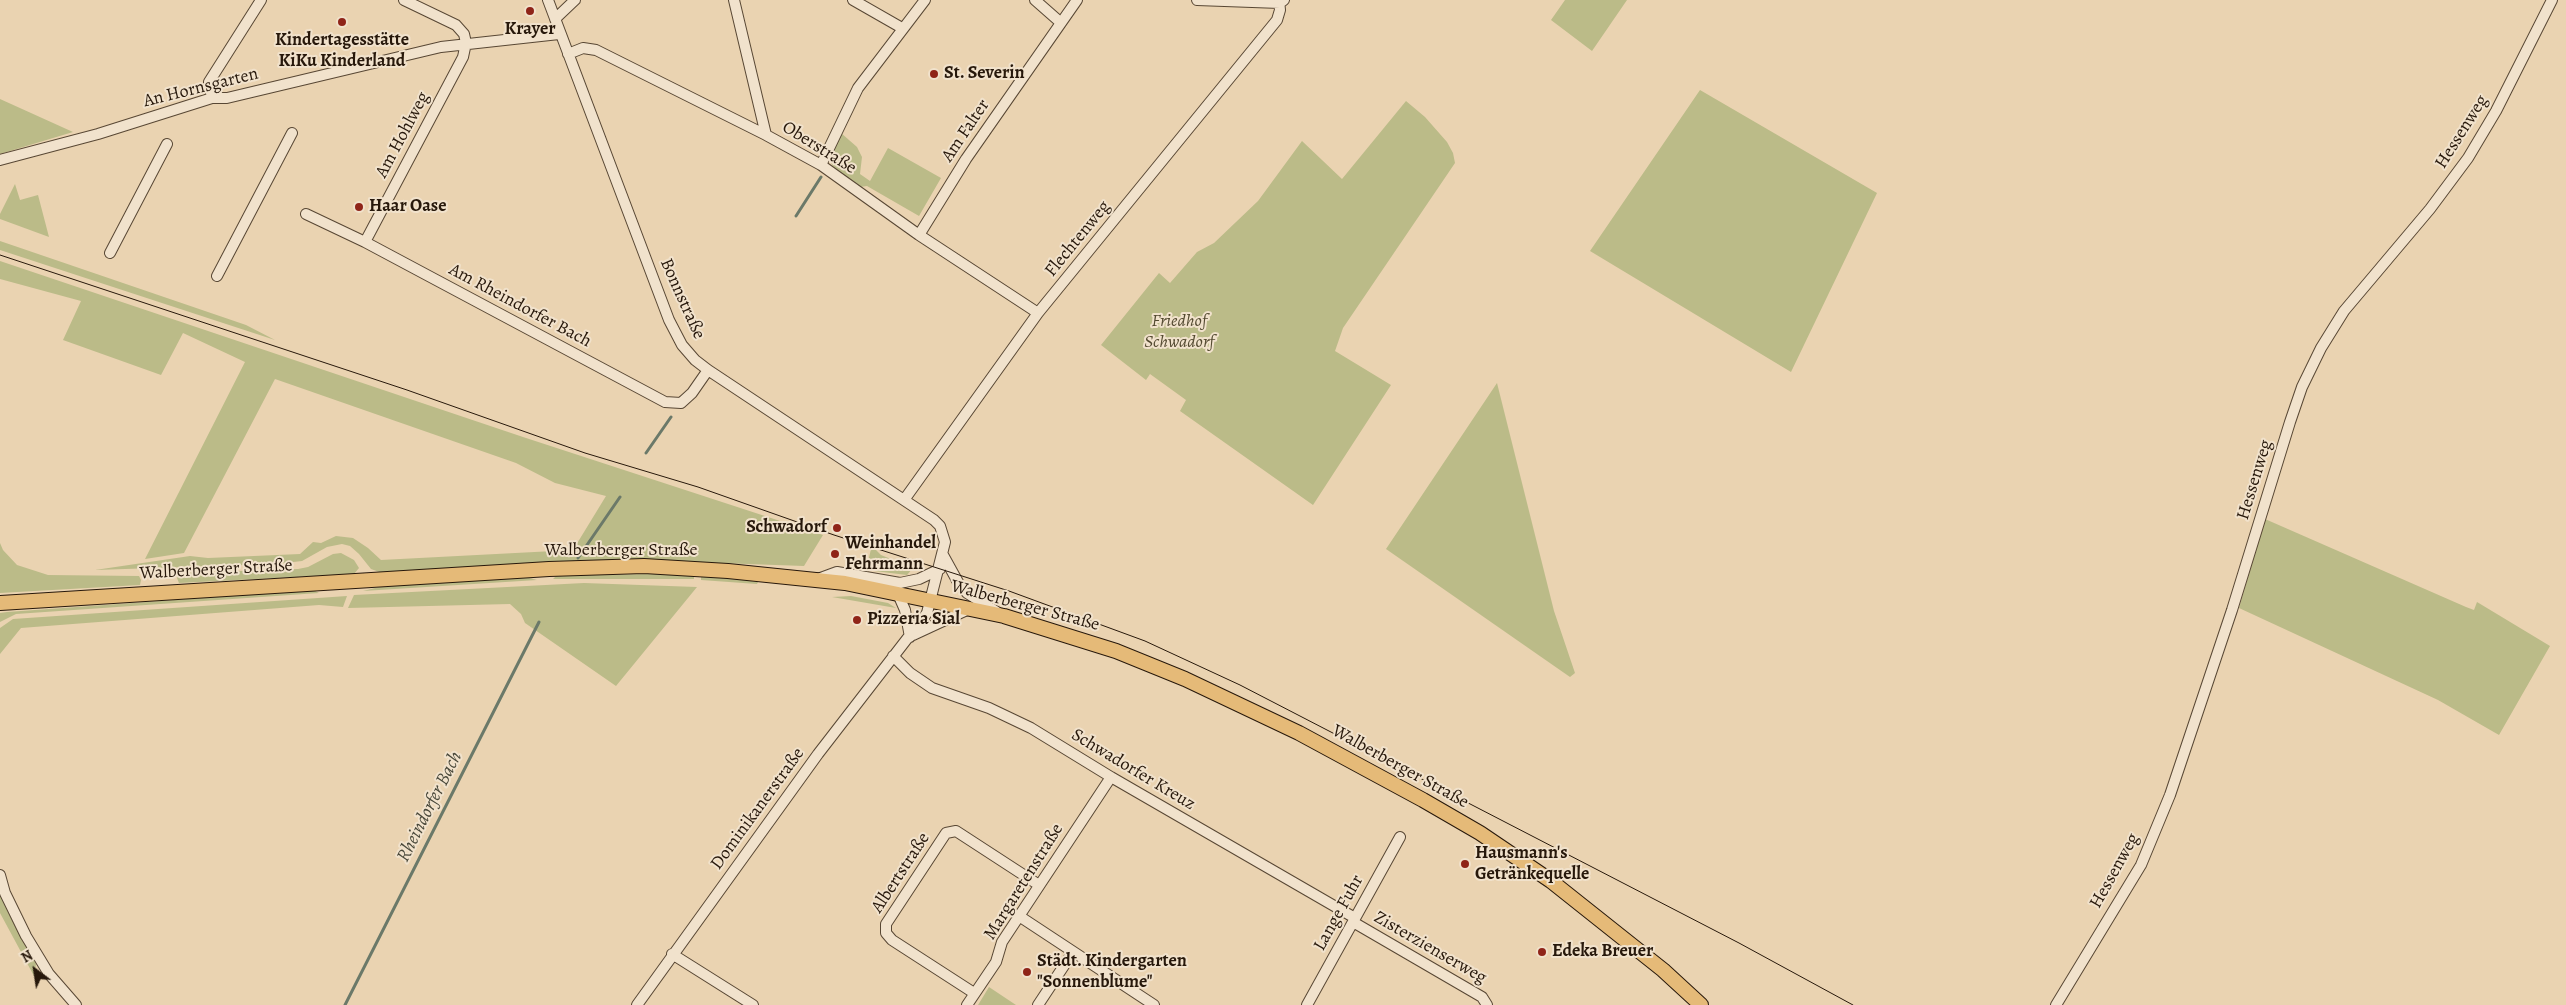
<!DOCTYPE html>
<html>
<head>
<meta charset="utf-8">
<style>
  body { margin:0 }
  #map { position:relative; width:2566px; height:1005px; overflow:hidden; background:#ead3b1; font-family:Alegreya,serif }
  canvas { display:block }
  .north { position:absolute; left:10px; top:945px; width:50px; height:50px; -webkit-text-stroke:4px #f1e2cc; paint-order:stroke; rotate:329deg; font-size:14px; font-weight:700; line-height:20px; text-align:center; color:#27180b }
  .north::after { content:''; display:block; margin:auto; width:18px; height:22px; background:#27180b; clip-path:polygon(50% 0,100% 100%,50% 72%,0 100%) }
</style>
</head>
<body>
<div id="map">
<canvas width="2566" height="1005"></canvas>
<div class="north">N</div>
</div>
<script>
const context = document.querySelector('canvas').getContext('2d');
context.lineJoin = 'round';
function fill(path, color) {
  context.fillStyle = color;
  context.fill(path, 'evenodd');
}
function shape(rows) {
  const path = new Path2D();
  for (const r of rows) {
    path.moveTo(r[0], r[1]);
    for (let i = 2; i < r.length; i += 2) path.lineTo(r[i], r[i + 1]);
  }
  return path;
}
function trace(path, color, width, dash) {
  context.strokeStyle = color;
  context.lineWidth = width;
  context.lineCap = dash ? 'butt' : 'round';
  context.setLineDash(dash || []);
  context.stroke(path);
}
function label(font, color, halo, rows, align = 'center') {
  context.font = font + ' Alegreya,serif';
  context.lineWidth = 4;
  context.setLineDash([]);
  context.textBaseline = 'middle';
  context.strokeStyle = halo;
  context.fillStyle = color;
  for (const [text, x, y, turn = 0] of rows) {
    context.save();
    context.translate(x, y);
    context.rotate((+turn || 0) * Math.PI / 180);
    context.textAlign = isNaN(turn) ? turn : align;
    if (halo) context.strokeText(text, 0, 0);
    context.fillText(text, 0, 0);
    context.restore();
  }
}
const green = shape([
  [1565,0,1627,0,1592,51,1551,20],
  [1700,90,1877,193,1791,372,1590,251],
  [0,99,73,132,0,154],
  [1406,101,1425,117,1447,142,1453,153,1455,163,1343,328,1335,351,1391,385,1313,505,1180,411,1186,400,1150,374,1146,380,1101,345,1159,273,1170,283,1197,252,1214,243,1258,201,1302,141,1342,179],
  [841,133,857,147,862,157,860,174,870,181,888,148,941,178,919,216,867,186,860,187,838,172,832,165,830,159],
  [15,184,20,200,38,195,49,237,0,219,0,214],
  [0,241,246,325,275,340,0,250],
  [0,261,523,437,823,535,804,566,634,560,382,573,371,569,359,554,350,546,342,544,327,547,302,561,276,564,95,570,190,556,208,558,300,554,313,542,321,543,336,536,353,538,368,548,381,560,573,550,606,496,555,483,516,463,275,379,184,553,145,559,245,362,183,333,161,375,63,340,81,301,0,279],
  [1497,383,1554,611,1575,673,1570,677,1386,549],
  [2265,519,2466,607,2474,610,2477,602,2550,646,2499,735,2438,700,2239,608],
  [0,543,3,550,17,565,48,575,139,576,141,580,140,585,0,593],
  [871,549,876,550,881,555,913,568,907,575,874,571,867,566],
  [341,553,354,560,359,568,354,574,179,583,177,578,179,573,298,569,308,567,333,554],
  [660,574,694,576,694,579,553,579,556,576,571,575],
  [701,576,730,578,758,582,757,584,701,580],
  [526,577,537,580,363,591,379,587],
  [584,583,697,587,616,686,525,623,521,614,510,604,348,608,354,595],
  [313,590,319,593,16,614,0,622,0,613,7,612],
  [347,596,343,607,319,605,21,628,0,654,0,628,13,619],
  [851,596,888,603,896,608,832,597],
  [0,891,8,912,36,964,34,976,0,913],
  [989,987,1016,1005,978,1005]
]);
const stream = shape([
  [796,216,821,177],
  [646,453,671,417],
  [578,558,620,497],
  [345,1005,539,622]
]);
const minor = shape([
  [548,0,669,320,682,345,695,360,708,370,934,520,940,526,945,542,927,613,818,754,637,1005],
  [734,0,766,135],
  [853,0,902,28],
  [1035,0,1060,22],
  [1197,0,1280,3,1284,0],
  [555,19,575,0],
  [568,54,583,48,596,50,766,135,821,165,919,235,1038,313],
  [212,98,209,82,261,0],
  [0,160,98,134,212,98,227,98,441,47,559,34],
  [821,165,858,88,925,0],
  [306,214,365,242,665,402,681,403,692,393,708,370],
  [919,235,966,159,1077,0],
  [365,242,463,57,466,43,464,34,456,25,404,0],
  [110,253,167,144],
  [217,276,292,133],
  [904,500,1038,313,1277,20,1280,10,1279,0],
  [943,555,959,584,967,593,997,612],
  [818,579,837,572,900,583,919,579,940,569],
  [898,594,905,610,910,637],
  [913,635,969,609],
  [893,656,910,673,932,688,989,708,1031,728,1111,777,1355,918],
  [0,875,5,893,26,936,49,974,76,1005],
  [1019,916,1154,1005],
  [1353,922,1482,997,1487,1005],
  [672,954,753,1005],
  [974,993,892,940,886,933,886,924,946,833,956,831,1039,885],
  [967,1005,996,962,1002,942,1111,777],
  [1038,1005,1073,952],
  [1307,1005,1400,837],
  [2056,1005,2141,865,2170,795,2232,610,2290,422,2302,387,2321,348,2344,311,2430,209,2468,158,2496,111,2552,0]
]);
const major = shape([
  [0,603,549,569,644,566,728,571,845,583,1004,616,1116,651,1185,679,1299,733,1423,800,1480,833,1551,881,1663,970,1701,1005]
]);
const tram = shape([
  [0,255,407,390,585,453,698,487,834,535,1009,591,1145,641,1240,685,1739,943,1853,1005]
]);
const markers = [
  [530,11,5,"#8f2418"],
  [342,22,5,"#8f2418"],
  [934,74,5,"#8f2418"],
  [359,207,5,"#8f2418"],
  [837,528,5,"#8f2418"],
  [835,554,5,"#8f2418"],
  [857,620,5,"#8f2418"],
  [1465,864,5,"#8f2418"],
  [1542,952,5,"#8f2418"],
  [1027,972,5,"#8f2418"]
];
const poiNames = [
  ["Krayer",530,30,"center"],
  ["Kindertagesstätte",342,41,"center"],
  ["KiKu Kinderland",342,62,"center"],
  ["St. Severin",944,74],
  ["Haar Oase",369,207],
  ["Schwadorf",827,528,"right"],
  ["Weinhandel",845,544],
  ["Fehrmann",845,565],
  ["Pizzeria Sial",867,620],
  ["Hausmann's",1475,854],
  ["Getränkequelle",1475,875],
  ["Edeka Breuer",1552,952],
  ["Städt. Kindergarten",1037,962],
  ["\"Sonnenblume\"",1037,983]
];
const streetNames = [
  ["An Hornsgarten",201,88,-14],
  ["Am Falter",966,131,-56],
  ["Hessenweg",2462,132,-58],
  ["Am Hohlweg",403,135,-62],
  ["Oberstraße",819,148,32],
  ["Flechtenweg",1078,239,-51],
  ["Bonnstraße",682,299,66],
  ["Am Rheindorfer Bach",520,306,28],
  ["Hessenweg",2255,480,-73],
  ["Walberberger Straße",621,551],
  ["Walberberger Straße",216,570,-3],
  ["Walberberger Straße",1025,606,15],
  ["Walberberger Straße",1400,767,29],
  ["Schwadorfer Kreuz",1133,770,31],
  ["Dominikanerstraße",758,809,-54],
  ["Hessenweg",2115,871,-61],
  ["Albertstraße",901,873,-57],
  ["Margaretenstraße",1024,882,-58],
  ["Lange Fuhr",1339,913,-61],
  ["Zisterzienserweg",1430,948,30]
];
const parkNames = [
  ["Friedhof",1179,322],
  ["Schwadorf",1179,343]
];
const waterNames = [
  ["Rheindorfer Bach",430,807,-63]
];
fill(green, '#bb8');
trace(stream, '#6b7969', 3);
trace(minor, '#584734', 12);
trace(major, '#27180b', 16);
trace(minor, '#f1e2cc', 10);
trace(major, '#e5ba78', 14);
trace(tram, '#27180b', 1);
for (const [x, y, r, color] of markers) {
  const dot = new Path2D();
  dot.arc(x, y, r, 0, 2 * Math.PI);
  context.fillStyle = color;
  context.fill(dot);
  trace(dot, '#f1e2cc', 2);
}
label('bold 18px', '#27180b', '#f1e2cc', poiNames, 'left');
label('18px', '#27180b', '#f1e2cc', streetNames);
label('italic 18px', '#534930', '#f1e2cc', parkNames);
label('italic 19px', '#49483a', '#f1e2cc', waterNames);
</script>
</body>
</html>
